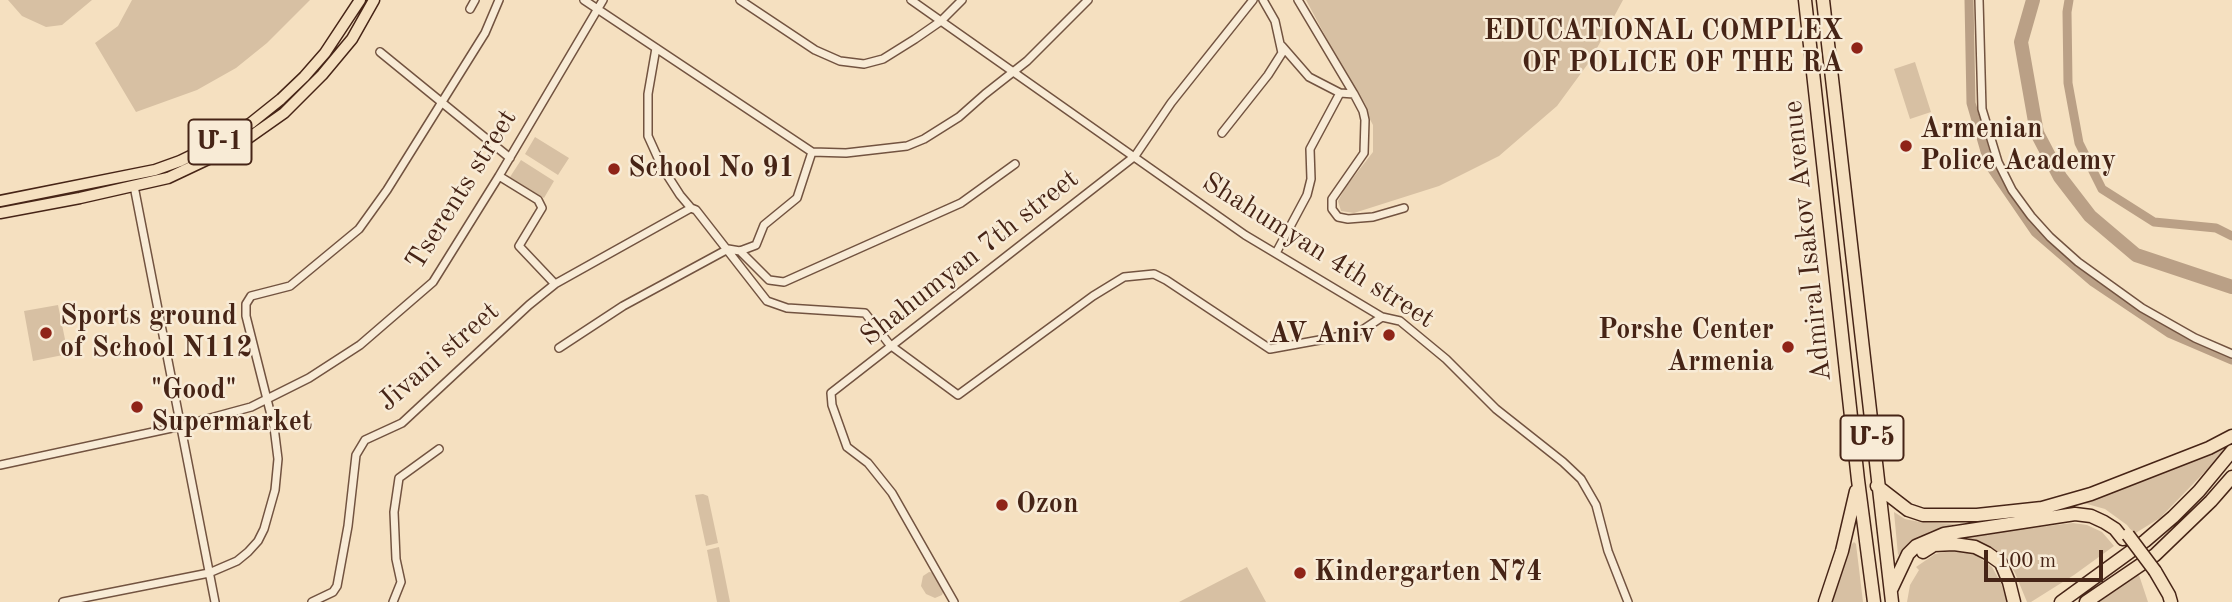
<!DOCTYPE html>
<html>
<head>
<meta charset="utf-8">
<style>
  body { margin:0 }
  #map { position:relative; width:2232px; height:602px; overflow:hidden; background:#f5e0c0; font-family:"Old Standard TT",serif }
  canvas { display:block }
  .scale { position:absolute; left:1984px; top:550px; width:119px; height:32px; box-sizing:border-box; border:4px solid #462416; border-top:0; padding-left:9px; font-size:21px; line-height:24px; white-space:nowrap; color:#462416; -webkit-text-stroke:5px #f8ebd6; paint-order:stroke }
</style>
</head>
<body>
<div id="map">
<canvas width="2232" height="602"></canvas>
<div class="scale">100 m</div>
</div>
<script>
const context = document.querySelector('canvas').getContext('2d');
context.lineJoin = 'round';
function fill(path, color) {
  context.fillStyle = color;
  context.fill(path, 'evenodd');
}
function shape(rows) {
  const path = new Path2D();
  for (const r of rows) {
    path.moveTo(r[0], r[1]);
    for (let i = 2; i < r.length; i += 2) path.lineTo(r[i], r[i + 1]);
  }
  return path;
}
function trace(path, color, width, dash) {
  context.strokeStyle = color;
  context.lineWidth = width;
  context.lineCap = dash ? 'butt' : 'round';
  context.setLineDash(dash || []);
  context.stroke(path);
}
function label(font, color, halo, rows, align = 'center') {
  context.font = font + ' "Old Standard TT","Noto Serif Armenian",serif';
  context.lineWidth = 5;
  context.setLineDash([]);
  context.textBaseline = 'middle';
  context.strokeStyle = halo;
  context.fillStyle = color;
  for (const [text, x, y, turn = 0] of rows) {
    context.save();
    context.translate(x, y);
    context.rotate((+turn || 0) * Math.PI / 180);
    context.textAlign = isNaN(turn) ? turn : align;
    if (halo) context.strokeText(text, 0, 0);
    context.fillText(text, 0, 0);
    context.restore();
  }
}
const green = shape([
  [8,0,92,0,62,25,46,27,22,16],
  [132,0,310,0,267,43,236,68,197,90,136,112,95,43,118,26],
  [1306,0,1623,0,1590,61,1557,106,1499,156,1439,186,1354,213,1341,211,1338,201,1345,188,1373,152,1373,125],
  [1915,62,1931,112,1910,119,1894,69],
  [535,137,569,158,558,175,525,154],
  [521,160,554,181,544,198,510,177],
  [58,305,68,354,33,361,24,311],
  [2229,447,2160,518,2134,534,2127,525,2105,509,2080,502],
  [703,494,708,496,718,543,706,546,695,495],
  [1894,512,1905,519,1920,522,1956,524,1931,531,1915,540,1898,555],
  [2073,523,2087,525,2102,532,2114,546,2074,575,2031,602,2027,602,2015,573,2006,558,1994,549,1963,536],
  [1854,542,1856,544,1863,602,1832,602,1851,545],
  [719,547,730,602,717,602,707,550],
  [1961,549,1972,552,1992,567,2001,583,2007,602,1907,602,1910,585,1919,570,1916,567,1935,554],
  [1247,567,1266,602,1179,602,1235,573],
  [929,572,936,573,939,585,944,590,942,595,935,598,926,594,921,586,923,576],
  [2139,575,2148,602,2095,602]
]);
const canal = shape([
  [1969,0,1971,103,1989,165,2035,232,2093,282,2169,333,2232,360],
  [2069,0,2067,12,2068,83,2079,143,2102,189,2154,222,2216,228,2232,236]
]);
const river = shape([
  [2033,0,2021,42,2037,133,2060,177,2090,216,2136,255,2232,287]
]);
const street = shape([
  [584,0,812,152,846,153,907,146,924,139,959,117,985,94,1027,61,1088,0],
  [740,0,815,50,840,61,864,64,883,59,915,39,941,21,962,0],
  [911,0,1245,235,1382,317,1400,321,1446,359,1496,409,1563,462,1581,479,1596,505,1608,551,1628,602],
  [1298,0,1354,94,1363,111,1365,120,1364,153,1332,199,1332,209,1338,217,1348,219,1373,217,1404,208],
  [1979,0,1982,109,1998,162,2012,190,2031,216,2050,237,2078,262,2142,308,2195,338,2232,354],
  [470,9,475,0],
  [1282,46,1309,77,1340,93],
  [656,48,648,94,648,136,662,167,680,195,691,208,696,210,767,301,787,308,865,313,890,345,958,395,1093,296,1124,277,1154,274,1166,280,1270,349,1347,335,1364,329,1382,317],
  [380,52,510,158],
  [1222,133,1268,75,1282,53,1275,21,1263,0],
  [499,176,538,200,542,208,519,246,555,284],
  [134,186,215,602],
  [740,251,769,280,784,282,961,203,1015,164],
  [1276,253,1307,195,1311,179,1310,149,1340,93,1354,94],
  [559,348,623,306,728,249,740,251,756,245,764,225,797,198,812,152],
  [0,465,181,426,251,407,309,378,360,345,433,282,499,176,603,0],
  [63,602,209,573,237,561,248,552,258,541,264,529,275,490,278,459,274,427,246,316,246,304,251,296,290,286,359,229,387,190,485,33,499,0],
  [312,602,333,592,337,586,348,526,356,455,365,440,402,423,529,305,555,284,691,208],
  [393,602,401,582,396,559,394,512,399,478,439,449],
  [954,602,892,493,868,463,847,447,832,405,831,393,1135,156,1171,103,1253,0]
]);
const primary = shape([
  [0,201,155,170,180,161,217,143,251,123,281,99,304,77,325,53,360,0],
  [0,213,80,198,168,178,240,144,284,113,322,75,352,39,374,0]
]);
const highway = shape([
  [1805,0,1858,480,1874,602],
  [1823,0,1892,602],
  [1877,486,1908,510,1923,515,1977,515,2042,508,2091,494,2209,448,2232,436],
  [1923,552,1934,545,1954,544,1975,547,1987,553,2001,563,2009,582,2014,602],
  [2155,571,2169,595,2171,602],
  [1891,590,1908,554,1916,546,1944,534,2075,514,2091,516,2104,522,2115,529,2123,539],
  [1825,602,1842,551,1856,491],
  [2061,602,2145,541,2173,517,2199,491,2232,451],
  [2086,602,2155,555,2211,501,2232,477]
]);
const highwayBridge = shape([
  [2128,535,2155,571]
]);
const markers = [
  [1857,48,7,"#8f2418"],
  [1906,146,7,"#8f2418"],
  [614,169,7,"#8f2418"],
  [46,333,7,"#8f2418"],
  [1389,335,7,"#8f2418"],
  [1788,347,7,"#8f2418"],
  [137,407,7,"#8f2418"],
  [1002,505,7,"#8f2418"],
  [1300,573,7,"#8f2418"]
];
const shields = [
  [220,142,63],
  [1872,438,63]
];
const shieldNames = [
  ["Մ-1",220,142],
  ["Մ-5",1872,438]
];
const poiNames = [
  ["EDUCATIONAL COMPLEX",1843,32,"right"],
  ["OF POLICE OF THE RA",1843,64,"right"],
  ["Armenian",1920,130],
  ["Police Academy",1920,162],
  ["School No 91",628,169],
  ["Sports ground",60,317],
  ["of School N112",60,349],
  ["Porshe Center",1774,331,"right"],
  ["Armenia",1774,363,"right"],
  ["AV Aniv",1375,335,"right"],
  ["\"Good\"",151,391],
  ["Supermarket",151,423],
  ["Ozon",1016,505],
  ["Kindergarten N74",1314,573]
];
const streetNames = [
  ["Tserents street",462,190,-58],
  ["Admiral Isakov Avenue",1808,241,-96],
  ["Shahumyan 4th street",1318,251,32],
  ["Shahumyan 7th street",970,258,-38],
  ["Jivani street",439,357,-41]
];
fill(green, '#d7c0a3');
trace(canal, '#baa086', 9);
trace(river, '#baa086', 14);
trace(street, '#725340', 10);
trace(primary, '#462416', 13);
trace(highway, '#462416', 15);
trace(street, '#f8ebd6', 7);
trace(primary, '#f5e0c0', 10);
trace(highway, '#f5e0c0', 12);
trace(highwayBridge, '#462416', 15, []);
trace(highwayBridge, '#f5e0c0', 12);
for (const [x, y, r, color] of markers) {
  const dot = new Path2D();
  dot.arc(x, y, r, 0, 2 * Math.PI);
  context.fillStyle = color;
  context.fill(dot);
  trace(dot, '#f8ebd6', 2.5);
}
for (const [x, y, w] of shields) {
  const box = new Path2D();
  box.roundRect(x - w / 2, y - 22.5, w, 45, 5);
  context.fillStyle = '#f8ebd6';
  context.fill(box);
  trace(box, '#462416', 2);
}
label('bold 26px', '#462416', null, shieldNames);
label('bold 28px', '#462416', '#f8ebd6', poiNames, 'left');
label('28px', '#462416', '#f8ebd6', streetNames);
</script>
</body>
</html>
